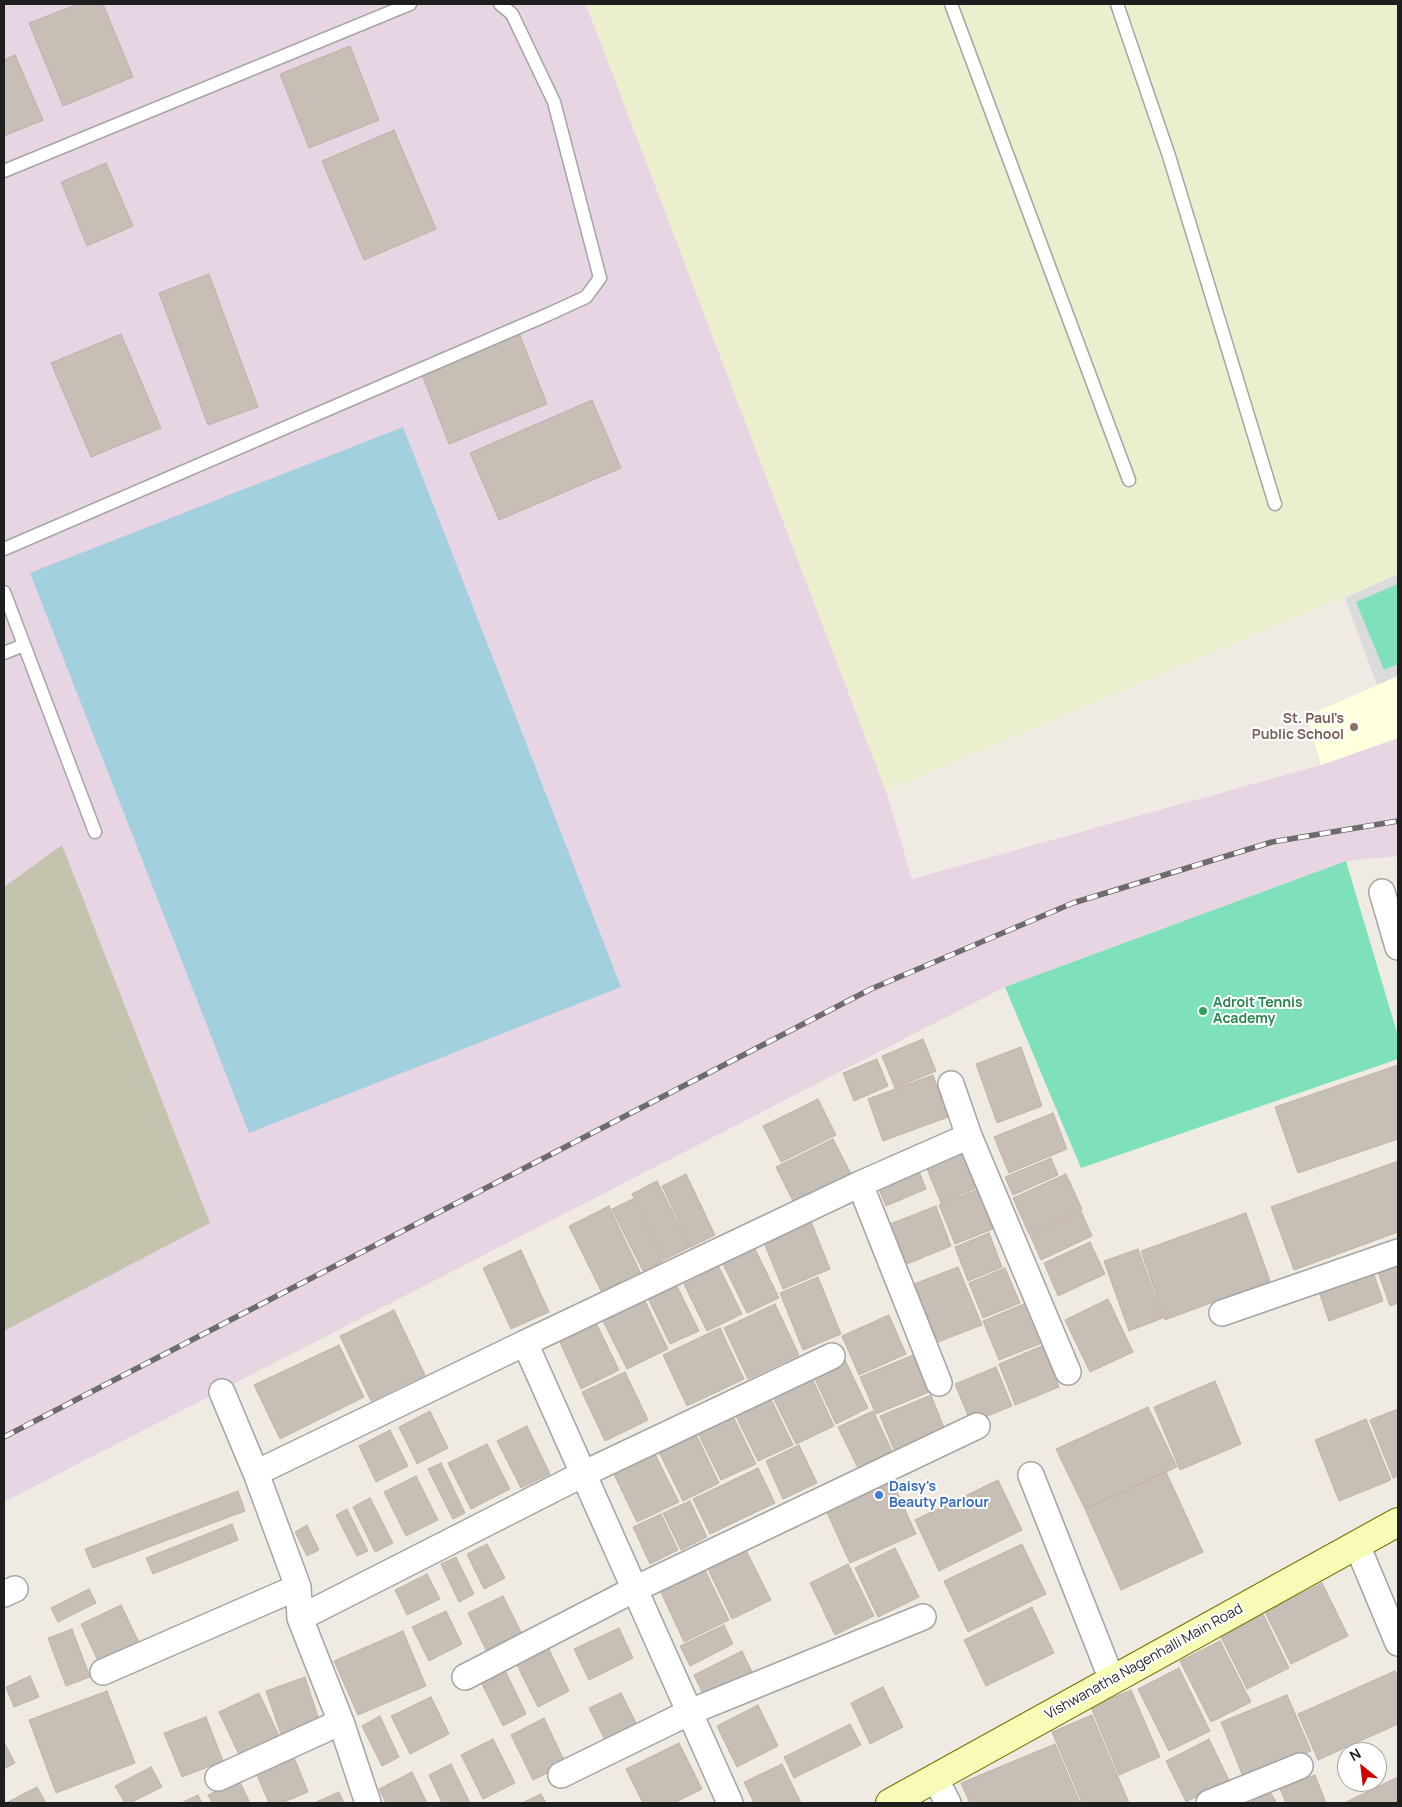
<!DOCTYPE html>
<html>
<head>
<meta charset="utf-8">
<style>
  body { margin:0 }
  #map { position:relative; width:1402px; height:1807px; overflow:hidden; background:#efebe3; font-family:Manrope,sans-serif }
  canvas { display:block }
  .frame { position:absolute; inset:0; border:5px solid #1e1e1e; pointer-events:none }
  .north { position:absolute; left:1337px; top:1742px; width:50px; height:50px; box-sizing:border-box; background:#fff; border:1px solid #a5a5a5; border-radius:50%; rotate:331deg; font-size:14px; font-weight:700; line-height:20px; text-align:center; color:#1e1e1e }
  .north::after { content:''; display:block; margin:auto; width:18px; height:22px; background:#cb0300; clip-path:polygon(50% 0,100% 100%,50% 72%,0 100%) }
</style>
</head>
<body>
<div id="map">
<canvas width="1402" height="1807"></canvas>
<div class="frame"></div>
<div class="north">N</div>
</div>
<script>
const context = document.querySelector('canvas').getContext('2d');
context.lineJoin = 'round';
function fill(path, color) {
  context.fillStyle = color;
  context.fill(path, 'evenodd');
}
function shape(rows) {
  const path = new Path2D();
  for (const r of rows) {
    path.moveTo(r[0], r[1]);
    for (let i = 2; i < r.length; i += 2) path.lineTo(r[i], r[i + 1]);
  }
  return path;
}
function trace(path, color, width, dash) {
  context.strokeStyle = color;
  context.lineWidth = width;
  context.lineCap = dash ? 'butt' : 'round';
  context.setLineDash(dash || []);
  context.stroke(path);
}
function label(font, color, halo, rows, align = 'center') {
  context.font = font + ' Manrope,sans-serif';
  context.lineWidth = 4;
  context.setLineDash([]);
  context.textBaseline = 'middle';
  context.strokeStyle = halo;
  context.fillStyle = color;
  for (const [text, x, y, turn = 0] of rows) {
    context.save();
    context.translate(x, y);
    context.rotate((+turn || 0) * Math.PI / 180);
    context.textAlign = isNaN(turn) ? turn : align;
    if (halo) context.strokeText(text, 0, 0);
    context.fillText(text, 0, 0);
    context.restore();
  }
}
const residential = shape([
  [1398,574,1398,676,1377,685,1345,598]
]);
const industrial = shape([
  [4,4,586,4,886,791,912,879,1321,765,1398,738,1398,856,1346,861,1005,987,4,1502]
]);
const education = shape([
  [1398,676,1398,738,1321,765,1307,716]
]);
const construction = shape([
  [62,845,210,1223,4,1331,4,887]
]);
const farmland = shape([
  [586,4,1398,4,1398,574,886,791]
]);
const pitch = shape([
  [1398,584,1398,664,1384,670,1356,602],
  [1346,861,1398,1036,1398,1059,1081,1168,1005,987]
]);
const water = shape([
  [403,427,621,987,249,1133,30,573]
]);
const building = shape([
  [78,4,103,4,133,77,63,106,29,23,78,4],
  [350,46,379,120,309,148,280,74,350,46],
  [15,55,43,120,4,136,4,60,15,55],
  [394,130,436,229,364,260,322,161,394,130],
  [106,163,133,226,87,246,61,182,106,163],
  [209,274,258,407,208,425,159,293,209,274],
  [519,333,547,404,449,444,421,372,519,333],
  [121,334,161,428,91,457,51,363,121,334],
  [592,400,621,468,499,520,470,453,592,400],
  [923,1039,936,1071,895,1088,882,1056,923,1039],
  [1021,1047,1042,1106,997,1123,976,1064,1021,1047],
  [877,1059,888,1086,854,1101,843,1073,877,1059],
  [1398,1065,1398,1139,1298,1173,1275,1107,1398,1065],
  [933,1075,948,1117,883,1141,868,1099,933,1075],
  [818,1099,836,1135,781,1162,763,1126,818,1099],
  [1053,1113,1067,1149,1009,1173,994,1137,1053,1113],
  [833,1139,851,1174,794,1203,776,1167,833,1139],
  [965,1150,979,1187,941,1203,926,1166,965,1150],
  [1051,1158,1058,1175,1013,1195,1005,1177,1051,1158],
  [1398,1161,1398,1232,1294,1270,1271,1207,1398,1161],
  [917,1166,926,1189,886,1206,876,1182,917,1166],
  [686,1174,715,1235,691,1247,662,1186,686,1174],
  [1066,1174,1082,1209,1029,1234,1013,1198,1066,1174],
  [657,1181,690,1247,664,1260,632,1194,657,1181],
  [977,1190,993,1229,955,1244,939,1205,977,1190],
  [633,1199,663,1261,643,1271,612,1209,633,1199],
  [609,1206,640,1272,601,1291,569,1226,609,1206],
  [936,1206,951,1246,907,1264,890,1224,936,1206],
  [1081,1211,1092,1236,1041,1260,1030,1235,1081,1211],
  [1246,1213,1270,1281,1165,1320,1141,1251,1246,1213],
  [810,1219,830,1269,783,1289,762,1238,810,1219],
  [989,1233,1002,1267,968,1281,955,1247,989,1233],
  [1090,1242,1105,1274,1058,1296,1044,1263,1090,1242],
  [754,1247,779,1298,747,1313,722,1262,754,1247],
  [1138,1249,1163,1318,1129,1331,1104,1261,1138,1249],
  [521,1250,549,1312,511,1329,483,1268,521,1250],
  [1398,1258,1398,1303,1390,1306,1376,1266,1398,1258],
  [719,1267,742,1314,707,1331,684,1284,719,1267],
  [958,1267,982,1325,938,1342,914,1284,958,1267],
  [1005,1268,1020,1303,983,1318,969,1283,1005,1268],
  [1372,1269,1383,1301,1329,1321,1318,1289,1372,1269],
  [818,1277,841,1334,803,1350,780,1293,818,1277],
  [676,1284,699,1331,670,1344,648,1298,676,1284],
  [644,1299,668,1349,627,1369,602,1319,644,1299],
  [1108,1299,1133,1352,1090,1372,1065,1320,1108,1299],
  [1026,1303,1042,1343,999,1360,983,1321,1026,1303],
  [775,1304,799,1355,748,1379,724,1328,775,1304],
  [394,1310,425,1375,371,1401,340,1336,394,1310],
  [889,1315,906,1354,859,1375,842,1336,889,1315],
  [596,1323,619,1370,581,1389,559,1340,596,1323],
  [720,1328,744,1379,687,1406,663,1355,720,1328],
  [339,1345,364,1397,280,1439,254,1385,339,1345],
  [1042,1346,1059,1387,1015,1405,999,1364,1042,1346],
  [913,1355,929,1392,876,1414,860,1377,913,1355],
  [845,1360,868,1408,836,1424,813,1375,845,1360],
  [996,1367,1012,1406,971,1423,955,1384,996,1367],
  [625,1372,648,1420,605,1441,582,1392,625,1372],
  [810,1374,834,1426,796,1444,771,1393,810,1374],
  [1215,1381,1241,1444,1180,1470,1154,1407,1215,1381],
  [769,1395,793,1445,758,1461,734,1412,769,1395],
  [931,1395,945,1430,895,1452,880,1416,931,1395],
  [1148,1407,1177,1467,1085,1509,1056,1449,1148,1407],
  [1398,1409,1398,1476,1393,1478,1370,1420,1398,1409],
  [430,1411,448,1448,417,1464,399,1427,430,1411],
  [873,1411,892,1451,858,1468,838,1427,873,1411],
  [732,1414,756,1464,721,1480,697,1431,732,1414],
  [1366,1419,1391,1480,1339,1501,1315,1440,1366,1419],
  [527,1426,550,1474,521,1488,497,1441,527,1426],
  [390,1430,408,1466,376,1482,359,1446,390,1430],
  [695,1432,719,1483,683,1501,658,1450,695,1432],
  [487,1444,510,1489,471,1509,448,1463,487,1444],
  [799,1445,817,1483,783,1499,766,1461,799,1445],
  [653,1450,679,1502,637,1522,612,1470,653,1450],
  [441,1463,465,1513,453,1519,428,1469,441,1463],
  [758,1468,775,1503,710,1534,693,1499,758,1468],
  [1166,1472,1203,1552,1121,1590,1085,1509,1166,1472],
  [416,1476,438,1520,406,1536,384,1492,416,1476],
  [891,1478,916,1534,850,1563,825,1508,891,1478],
  [998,1480,1022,1530,939,1571,915,1520,998,1480],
  [238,1491,245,1511,93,1568,85,1549,238,1491],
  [370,1498,393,1543,375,1552,353,1507,370,1498],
  [690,1501,707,1537,681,1550,663,1513,690,1501],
  [347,1509,368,1551,357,1556,336,1515,347,1509],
  [661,1514,678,1550,650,1564,633,1527,661,1514],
  [232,1524,238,1540,153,1574,146,1558,232,1524],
  [307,1525,319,1550,307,1556,295,1532,307,1525],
  [487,1544,505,1578,484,1589,467,1554,487,1544],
  [1022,1544,1046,1594,968,1632,944,1581,1022,1544],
  [745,1548,771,1600,732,1619,707,1567,745,1548],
  [895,1548,919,1597,878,1617,855,1568,895,1548],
  [456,1557,474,1594,459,1602,441,1564,456,1557],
  [848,1564,874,1616,835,1635,810,1583,848,1564],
  [704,1568,729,1620,684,1642,660,1590,704,1568],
  [427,1574,440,1599,407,1615,395,1590,427,1574],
  [1322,1583,1348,1636,1291,1664,1265,1612,1322,1583],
  [89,1589,96,1603,58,1622,51,1608,89,1589],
  [503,1596,521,1632,486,1650,468,1613,503,1596],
  [121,1605,143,1651,102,1670,81,1624,121,1605],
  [1032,1607,1054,1653,986,1686,964,1640,1032,1607],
  [446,1611,462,1644,429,1661,412,1627,446,1611],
  [1263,1614,1289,1668,1247,1689,1220,1635,1263,1614],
  [724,1625,733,1644,690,1666,680,1646,724,1625],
  [619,1628,633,1658,589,1680,574,1649,619,1628],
  [72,1629,90,1677,66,1686,48,1638,72,1629],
  [403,1631,426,1686,358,1715,334,1661,403,1631],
  [1220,1641,1251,1702,1211,1722,1180,1661,1220,1641],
  [548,1647,569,1691,538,1707,516,1663,548,1647],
  [742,1651,752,1672,704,1696,694,1675,742,1651],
  [1179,1668,1210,1731,1169,1751,1138,1689,1179,1668],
  [505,1670,526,1714,503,1726,481,1682,505,1670],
  [1395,1671,1398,1677,1398,1724,1318,1760,1298,1714,1395,1671],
  [30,1676,39,1697,14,1707,6,1687,30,1676],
  [305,1677,321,1726,283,1740,266,1691,305,1677],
  [883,1687,903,1727,870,1744,851,1703,883,1687],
  [1131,1690,1160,1757,1119,1775,1091,1707,1131,1690],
  [107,1691,135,1763,56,1793,29,1720,107,1691],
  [259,1693,281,1740,241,1759,219,1712,259,1693],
  [621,1693,639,1729,607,1744,589,1708,621,1693],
  [1287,1695,1311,1751,1244,1779,1221,1722,1287,1695],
  [431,1697,449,1734,410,1754,391,1716,431,1697],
  [758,1705,778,1746,737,1767,717,1726,758,1705],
  [1092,1715,1129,1803,1082,1803,1052,1732,1092,1715],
  [380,1716,399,1757,382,1766,362,1726,380,1716],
  [206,1717,223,1761,182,1777,164,1733,206,1717],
  [544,1718,566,1764,533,1780,511,1735,544,1718],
  [850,1724,861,1745,794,1778,784,1757,850,1724],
  [493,1739,515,1783,483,1799,461,1755,493,1739],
  [1209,1739,1229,1780,1186,1802,1166,1761,1209,1739],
  [4,1742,15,1763,4,1769,4,1742],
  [679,1743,702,1789,674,1803,643,1803,626,1769,679,1743],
  [1055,1744,1080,1803,970,1803,961,1783,1055,1744],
  [294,1757,308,1792,282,1803,269,1803,256,1773,294,1757],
  [451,1764,470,1803,442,1803,429,1775,451,1764],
  [782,1764,801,1803,754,1803,744,1782,782,1764],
  [151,1767,162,1787,130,1803,125,1803,115,1786,151,1767],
  [412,1772,427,1803,386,1803,379,1789,412,1772],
  [1315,1775,1326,1803,1286,1803,1280,1789,1315,1775],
  [1398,1777,1398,1803,1344,1803,1398,1777],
  [239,1780,250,1803,212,1803,208,1795,239,1780],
  [37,1787,46,1803,6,1803,37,1787],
  [339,1792,344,1803,314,1803,339,1792],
  [1270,1792,1277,1803,1249,1803,1270,1792],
  [541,1794,546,1803,522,1803,541,1794],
  [198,1795,202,1803,181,1803,198,1795]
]);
const lane = shape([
  [951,4,1129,480],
  [1117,4,1169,156,1275,504],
  [4,171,410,4],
  [4,549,549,314,586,297,600,278,554,102,512,14,500,4],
  [4,592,95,832],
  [4,653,24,645]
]);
const street = shape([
  [1382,892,1398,947],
  [969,1136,1068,1372],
  [860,1184,939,1383],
  [1222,1313,1398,1252],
  [525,1343,860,1184,969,1136,951,1084],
  [222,1392,256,1473,298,1587,300,1618,341,1722,368,1803],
  [256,1473,525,1343,730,1803],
  [1031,1475,1112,1680],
  [1357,1545,1398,1643],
  [4,1594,15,1589],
  [300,1618,583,1474,832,1356],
  [103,1672,298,1587],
  [465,1677,635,1589,977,1426],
  [561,1775,690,1712,923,1617],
  [218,1778,341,1722],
  [935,1778,948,1803],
  [1209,1803,1300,1766]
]);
const secondary = shape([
  [890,1803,1398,1522]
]);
const rail = shape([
  [4,1437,871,989,1073,903,1272,842,1398,821]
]);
const markers = [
  [1354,727,5,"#8d6e63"],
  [1203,1011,5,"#2e9e5b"],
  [879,1495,5,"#3f7fe0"]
];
const educationNames = [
  ["St. Paul's",1344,719],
  ["Public School",1344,735]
];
const leisureNames = [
  ["Adroit Tennis",1213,1003],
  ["Academy",1213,1019]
];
const shopNames = [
  ["Daisy's",889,1487],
  ["Beauty Parlour",889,1503]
];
const streetNames = [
  ["Vishwanatha Nagenhalli Main Road",1144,1662,-29]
];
fill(residential, '#dcdbdb');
fill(industrial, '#e8d5e4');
fill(education, '#feffdc');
fill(construction, '#c4c4ae');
fill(farmland, '#ecefce');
fill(pitch, '#7ee1bc');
fill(water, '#a2d0de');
fill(building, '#c7beb6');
trace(building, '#c1b2a5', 1);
trace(lane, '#a5a5a5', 15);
trace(street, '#a5a5a5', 28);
trace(secondary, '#697801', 30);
trace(lane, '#fff', 12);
trace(street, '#fff', 25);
trace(secondary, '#f7fbb5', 28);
trace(rail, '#6c6c6c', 5.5);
trace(rail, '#fff', 4, [11]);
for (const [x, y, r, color] of markers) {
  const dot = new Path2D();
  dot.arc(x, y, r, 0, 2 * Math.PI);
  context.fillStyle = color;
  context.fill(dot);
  trace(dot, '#fff', 2);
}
label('bold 14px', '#785e54', '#fff', educationNames, 'right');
label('bold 14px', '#27864d', '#fff', leisureNames, 'left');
label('bold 14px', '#366cbe', '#fff', shopNames, 'left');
label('14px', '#1e1e1e', '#fff', streetNames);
</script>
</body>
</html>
